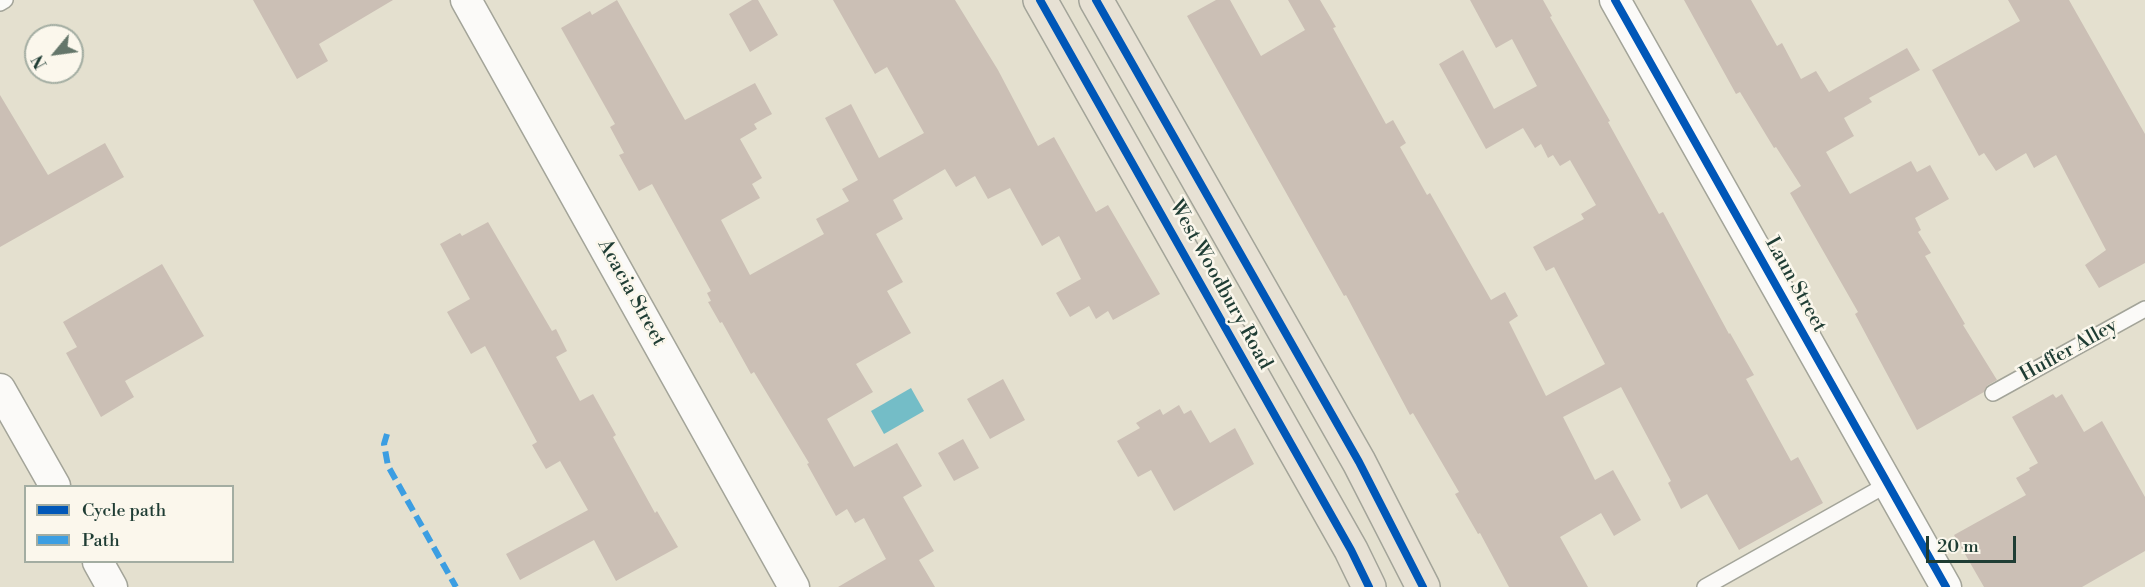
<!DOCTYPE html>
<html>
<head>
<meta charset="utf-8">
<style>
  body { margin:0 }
  #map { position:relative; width:2145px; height:587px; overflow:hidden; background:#e4e0cf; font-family:"Libre Bodoni",serif }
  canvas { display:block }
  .legend { position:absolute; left:24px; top:485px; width:210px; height:78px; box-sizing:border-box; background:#fbf7ec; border:2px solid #a3ada2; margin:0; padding:8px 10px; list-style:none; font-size:18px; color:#1f3d34 }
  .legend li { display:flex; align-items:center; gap:12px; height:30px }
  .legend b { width:30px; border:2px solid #a3ada2 }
  .north { position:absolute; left:24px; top:24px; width:60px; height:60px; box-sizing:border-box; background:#fbf7ec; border:2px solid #a3ada2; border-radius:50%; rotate:241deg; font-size:16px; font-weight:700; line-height:24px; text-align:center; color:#1f3d34 }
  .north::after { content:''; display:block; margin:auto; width:21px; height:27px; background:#64766a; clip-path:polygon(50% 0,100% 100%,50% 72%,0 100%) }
  .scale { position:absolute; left:1926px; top:536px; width:90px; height:27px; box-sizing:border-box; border:3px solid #1f3d34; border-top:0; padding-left:8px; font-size:18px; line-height:21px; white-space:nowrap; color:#1f3d34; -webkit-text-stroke:4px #fbf7ec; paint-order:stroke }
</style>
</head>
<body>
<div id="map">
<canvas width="2145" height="587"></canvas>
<ul class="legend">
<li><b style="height:8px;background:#0057b8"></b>Cycle path</li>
<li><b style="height:8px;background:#3c9ee2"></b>Path</li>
</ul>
<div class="north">N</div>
<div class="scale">20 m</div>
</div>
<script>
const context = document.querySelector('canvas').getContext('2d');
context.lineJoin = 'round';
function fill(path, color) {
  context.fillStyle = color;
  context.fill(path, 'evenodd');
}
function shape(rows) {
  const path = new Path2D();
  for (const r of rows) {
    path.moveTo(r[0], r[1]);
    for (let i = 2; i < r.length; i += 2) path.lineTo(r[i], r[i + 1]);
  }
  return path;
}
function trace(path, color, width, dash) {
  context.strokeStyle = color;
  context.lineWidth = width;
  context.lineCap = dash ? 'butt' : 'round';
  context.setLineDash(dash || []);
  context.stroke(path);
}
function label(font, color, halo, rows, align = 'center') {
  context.font = font + ' "Libre Bodoni",serif';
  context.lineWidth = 5;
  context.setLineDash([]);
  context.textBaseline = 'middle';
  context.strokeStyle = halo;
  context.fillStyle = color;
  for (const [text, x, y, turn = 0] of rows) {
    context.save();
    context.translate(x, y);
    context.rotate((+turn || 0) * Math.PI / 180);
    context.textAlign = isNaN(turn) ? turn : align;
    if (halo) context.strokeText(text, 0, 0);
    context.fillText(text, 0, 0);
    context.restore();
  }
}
const water = shape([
  [911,388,924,411,884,434,871,411]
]);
const building = shape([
  [253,0,393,0,319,44,328,61,297,79],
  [617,0,685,120,755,83,772,114,754,124,757,129,740,139,762,178,752,184,760,198,721,220,750,275,824,234,816,219,849,201,842,189,858,180,825,118,851,104,879,158,924,133,887,67,875,74,833,0,955,0,998,70,1038,146,1054,137,1096,212,1108,205,1160,294,1113,320,1108,311,1096,319,1089,306,1070,317,1056,293,1081,279,1059,236,1042,246,1010,188,988,199,975,176,956,187,945,169,893,200,903,219,876,234,903,282,887,291,911,333,856,364,873,392,827,419,854,467,897,443,922,486,903,497,934,551,919,560,935,587,838,587,886,559,864,518,855,523,847,509,836,516,807,464,809,463,754,372,751,374,722,322,720,323,708,302,711,301,707,293,711,291,652,184,639,191,619,155,624,153,610,127,615,124,561,28,590,11,592,15],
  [752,0,758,0,778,35,750,52,729,14],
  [1216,0,1230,0,1261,56,1305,30,1288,0,1320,0,1336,27,1333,28,1386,124,1393,120,1406,143,1400,147,1427,195,1430,193,1491,300,1505,292,1518,316,1509,322,1546,396,1605,364,1554,267,1546,271,1533,247,1584,219,1581,214,1596,205,1570,160,1560,166,1553,155,1548,158,1541,144,1535,148,1523,128,1486,149,1439,64,1463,50,1494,109,1537,86,1512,39,1496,48,1470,0,1543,0,1552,16,1550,17,1610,121,1608,122,1659,214,1663,212,1729,334,1730,333,1754,375,1746,379,1791,461,1798,457,1823,503,1739,550,1707,494,1681,509,1668,483,1671,481,1621,387,1563,417,1595,480,1613,470,1641,520,1614,536,1601,513,1560,537,1588,587,1509,587,1480,533,1478,534,1455,494,1459,492,1413,413,1410,415,1346,295,1344,296,1187,16],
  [1684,0,1751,0,1777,46,1782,43,1801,79,1816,71,1829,92,1907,48,1920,70,1869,98,1872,102,1844,118,1854,136,1826,152,1850,194,1911,161,1917,172,1930,165,1949,199,1915,218,1921,230,1918,232,1931,253,1925,256,1965,324,1963,325,1997,380,1988,385,1984,392,1917,430,1855,314,1858,312,1790,193,1801,186,1776,147,1774,148,1740,92,1736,94],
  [2008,0,2069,0,2145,134,2145,263,2099,288,2085,265,2106,250,2056,155,2034,168,2026,153,1996,171,1984,153,1979,156,1932,70,2020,21],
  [0,95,48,175,105,143,124,177,0,247],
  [488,222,552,331,556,329,567,351,556,357,580,401,593,394,616,435,613,437,655,513,657,511,678,547,616,581,594,540,520,580,506,554,588,510,560,461,546,469,532,445,537,442,485,346,471,354,447,312,470,299,440,244,460,233,462,236],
  [162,264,204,336,125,381,134,397,101,417,66,353,77,347,63,322],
  [1003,379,1025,420,990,439,967,399],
  [2053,394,2056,398,2062,394,2084,432,2102,421,2145,497,2145,551,2082,587,1984,587,1954,535,2026,495,2016,478,2030,470,2029,468,2038,463,2012,417],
  [1179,405,1184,414,1191,410,1210,443,1235,428,1254,464,1174,511,1151,470,1138,477,1117,441,1140,428,1136,423,1160,409,1163,415],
  [963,439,979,468,954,481,938,453]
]);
const service = shape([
  [0,3,5,0],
  [1993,393,2145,309],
  [1705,587,1888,484]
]);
const minor = shape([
  [466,0,794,587],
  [1615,0,1946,587],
  [0,389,55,486],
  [98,562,112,587]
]);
const primary = shape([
  [1040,0,1351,550,1369,587],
  [1096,0,1359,462,1423,587]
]);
const quiet = shape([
  [387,434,384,444,388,466,456,587]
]);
const cycleway = shape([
  [1040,0,1351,550,1369,587],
  [1096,0,1359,462,1423,587],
  [1615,0,1946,587]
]);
const streetNames = [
  ["West Woodbury Road",1220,285,61],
  ["Laun Street",1795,285,61],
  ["Acacia Street",631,293,61],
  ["Huffer Alley",2069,351,-29]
];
fill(water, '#74bdc7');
fill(building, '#cbbfb5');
trace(service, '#a3a499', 18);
trace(minor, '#a3a499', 33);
trace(primary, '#a3a499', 36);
trace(service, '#fbfaf8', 15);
trace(minor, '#fbfaf8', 30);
trace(primary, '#e7e1d4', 33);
trace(quiet, '#3c9ee2', 6, [12, 6]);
trace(cycleway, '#0057b8', 8);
label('20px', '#1f3d34', '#fbf7ec', streetNames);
</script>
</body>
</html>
